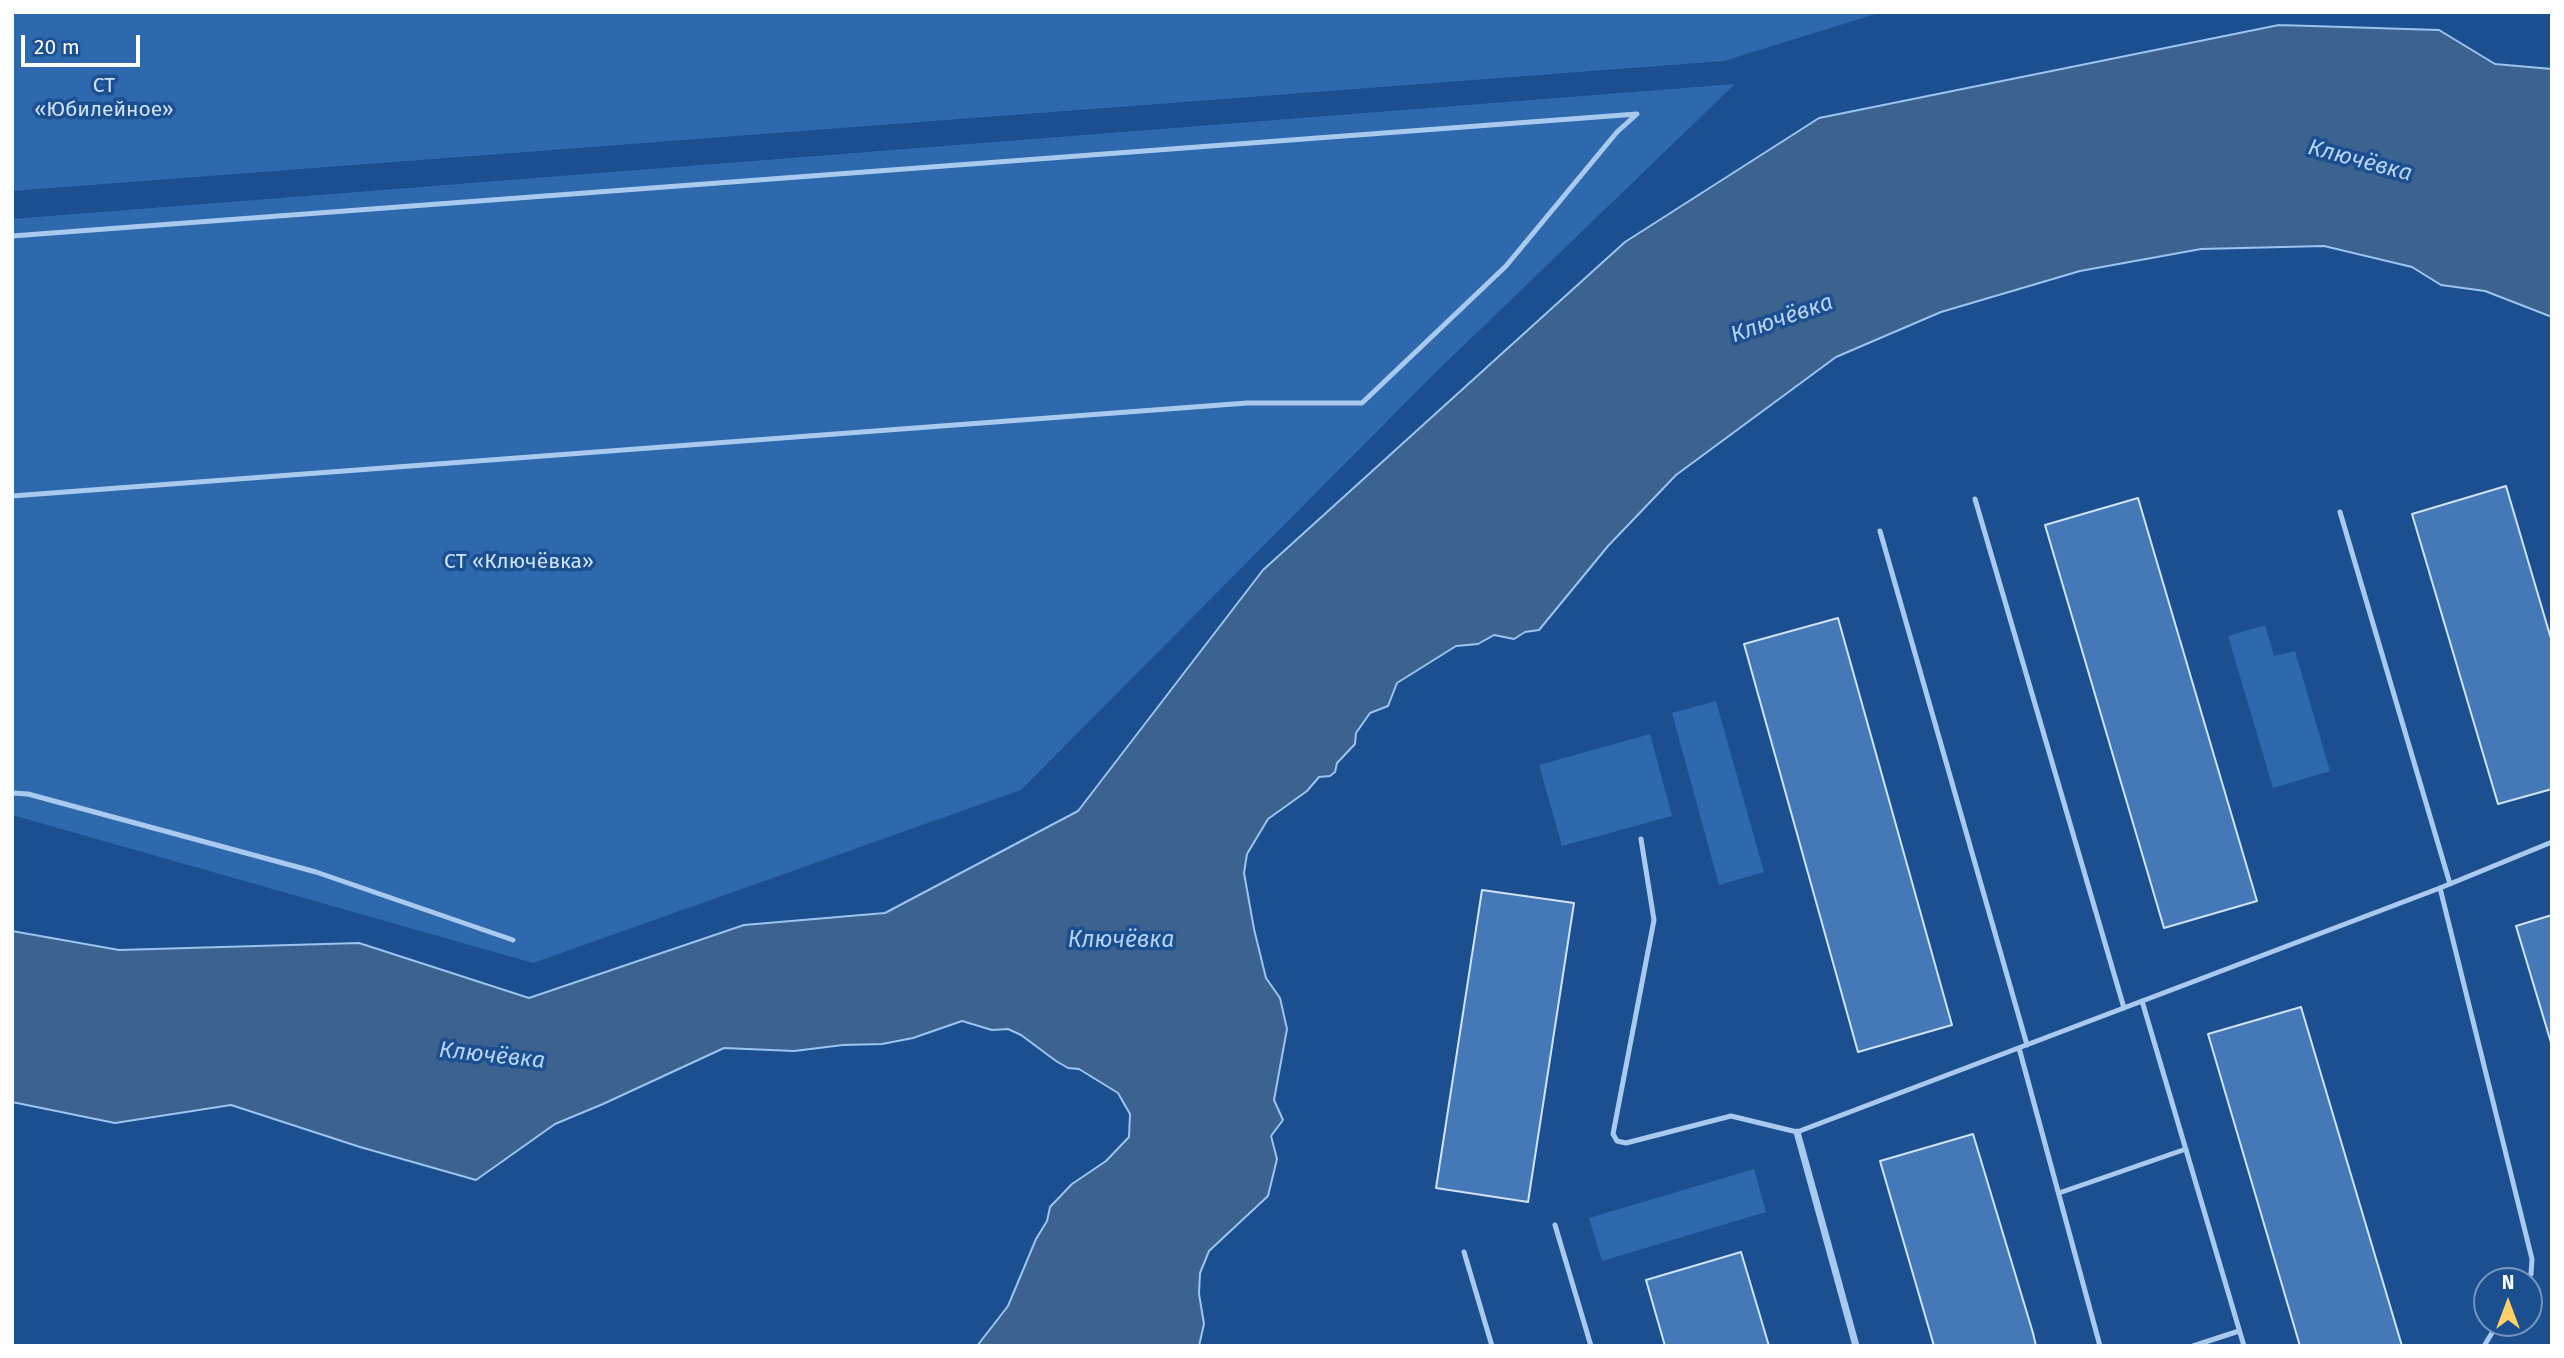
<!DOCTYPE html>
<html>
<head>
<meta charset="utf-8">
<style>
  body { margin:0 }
  #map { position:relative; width:2564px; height:1358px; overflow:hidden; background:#1b4f8f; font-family:"Fira Sans",sans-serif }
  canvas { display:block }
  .frame { position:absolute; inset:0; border:14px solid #fff; pointer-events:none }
  .north { position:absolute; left:2473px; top:1267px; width:70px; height:70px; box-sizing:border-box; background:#1b4f8f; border:2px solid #7695bc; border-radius:50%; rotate:0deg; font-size:19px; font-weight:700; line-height:28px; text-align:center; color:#fff }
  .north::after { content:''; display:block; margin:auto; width:24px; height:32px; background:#ffd166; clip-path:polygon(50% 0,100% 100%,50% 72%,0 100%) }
  .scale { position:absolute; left:21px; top:35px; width:119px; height:32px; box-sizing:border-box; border:4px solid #fff; border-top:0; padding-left:9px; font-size:21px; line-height:24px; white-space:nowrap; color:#fff; -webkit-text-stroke:5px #1b4f8f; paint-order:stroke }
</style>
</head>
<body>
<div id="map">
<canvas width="2564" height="1358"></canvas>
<div class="frame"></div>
<div class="north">N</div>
<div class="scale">20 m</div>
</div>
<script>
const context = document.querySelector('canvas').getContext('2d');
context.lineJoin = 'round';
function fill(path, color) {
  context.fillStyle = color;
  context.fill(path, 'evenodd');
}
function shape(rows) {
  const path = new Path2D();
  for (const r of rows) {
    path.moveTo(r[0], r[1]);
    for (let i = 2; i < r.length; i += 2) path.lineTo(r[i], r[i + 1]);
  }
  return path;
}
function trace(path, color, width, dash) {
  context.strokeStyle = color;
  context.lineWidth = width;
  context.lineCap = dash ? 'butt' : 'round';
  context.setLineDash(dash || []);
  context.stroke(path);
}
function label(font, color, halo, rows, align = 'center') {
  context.font = font + ' "Fira Sans",sans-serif';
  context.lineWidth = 7;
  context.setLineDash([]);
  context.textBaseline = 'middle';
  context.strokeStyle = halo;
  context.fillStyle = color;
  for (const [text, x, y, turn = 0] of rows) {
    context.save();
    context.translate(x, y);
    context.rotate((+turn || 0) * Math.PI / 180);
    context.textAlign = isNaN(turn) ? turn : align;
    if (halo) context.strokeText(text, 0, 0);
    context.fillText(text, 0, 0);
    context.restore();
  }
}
const green = shape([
  [12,12,1882,12,1724,61,12,191],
  [1735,84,1434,374,1021,790,533,963,12,815,12,219],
  [2265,625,2274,656,2295,651,2330,771,2273,788,2228,636],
  [1716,701,1764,872,1719,885,1672,713],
  [1650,734,1672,816,1562,846,1539,765],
  [1754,1169,1766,1212,1602,1261,1589,1218]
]);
const water = shape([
  [2279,25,2439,30,2495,64,2552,69,2552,317,2485,291,2441,285,2412,267,2324,246,2201,249,2080,271,1941,312,1836,357,1676,475,1608,546,1539,630,1525,632,1514,639,1494,635,1478,644,1456,646,1397,683,1388,706,1370,713,1356,733,1355,744,1337,763,1335,772,1330,776,1319,777,1307,791,1268,819,1247,854,1244,873,1254,929,1266,978,1280,998,1287,1029,1274,1100,1283,1120,1271,1136,1277,1159,1268,1196,1209,1251,1200,1273,1199,1294,1204,1324,1199,1346,977,1346,1008,1306,1036,1239,1047,1221,1050,1207,1072,1184,1106,1161,1129,1137,1130,1114,1118,1093,1079,1069,1068,1068,1056,1061,1021,1035,1008,1029,992,1030,962,1021,913,1038,882,1044,843,1045,794,1051,724,1048,603,1104,555,1124,476,1180,360,1147,231,1105,115,1123,12,1102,12,931,119,950,359,943,529,998,744,925,885,913,1078,811,1263,570,1625,242,1819,118,2279,25]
]);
const building = shape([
  [2506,486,2552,642,2552,789,2498,804,2412,514,2506,486],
  [2138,498,2257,901,2164,928,2045,525,2138,498],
  [1838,618,1952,1025,1858,1052,1744,644,1838,618],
  [1482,890,1574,903,1528,1202,1436,1188,1482,890],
  [2552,915,2552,1046,2516,926,2552,915],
  [2301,1007,2402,1346,2300,1346,2208,1034,2301,1007],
  [1973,1134,2033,1333,2036,1346,1934,1346,1880,1161,1973,1134],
  [1741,1252,1769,1346,1665,1346,1646,1280,1741,1252]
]);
const service = shape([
  [12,236,1637,114,1617,132,1506,266,1362,403,1247,403,12,496],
  [1975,499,2124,1008],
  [2340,512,2450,884],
  [1880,531,2027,1045],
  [12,793,28,794,316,872,513,940],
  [1641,839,1654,920,1613,1134,1617,1141,1626,1143,1731,1116,1797,1132,2440,888,2552,842],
  [2440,888,2532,1259,2531,1274,2526,1281],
  [2142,1001,2244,1346],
  [2019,1048,2100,1346],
  [2059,1193,2186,1149],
  [1555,1225,1591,1346],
  [1464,1252,1492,1346],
  [2193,1346,2239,1331],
  [2484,1346,2498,1323]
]);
const minor = shape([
  [1797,1132,1856,1346]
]);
const parkNames = [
  ["СТ",104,86],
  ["«Юбилейное»",104,110],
  ["СТ «Ключёвка»",519,562]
];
const waterNames = [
  ["Ключёвка",2360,161,15],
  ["Ключёвка",1782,319,-19],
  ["Ключёвка",1121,941],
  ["Ключёвка",492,1056,6]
];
fill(green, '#2e69ad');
fill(water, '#3c6290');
trace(water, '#9cc4f0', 2);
fill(building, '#4478b7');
trace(building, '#cfe3fa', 2);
trace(service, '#a9c9ee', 5);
trace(minor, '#a9c9ee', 7);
label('21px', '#cfe3fa', '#1b4f8f', parkNames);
label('italic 23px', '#b5d3f5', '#1b4f8f', waterNames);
</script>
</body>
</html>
